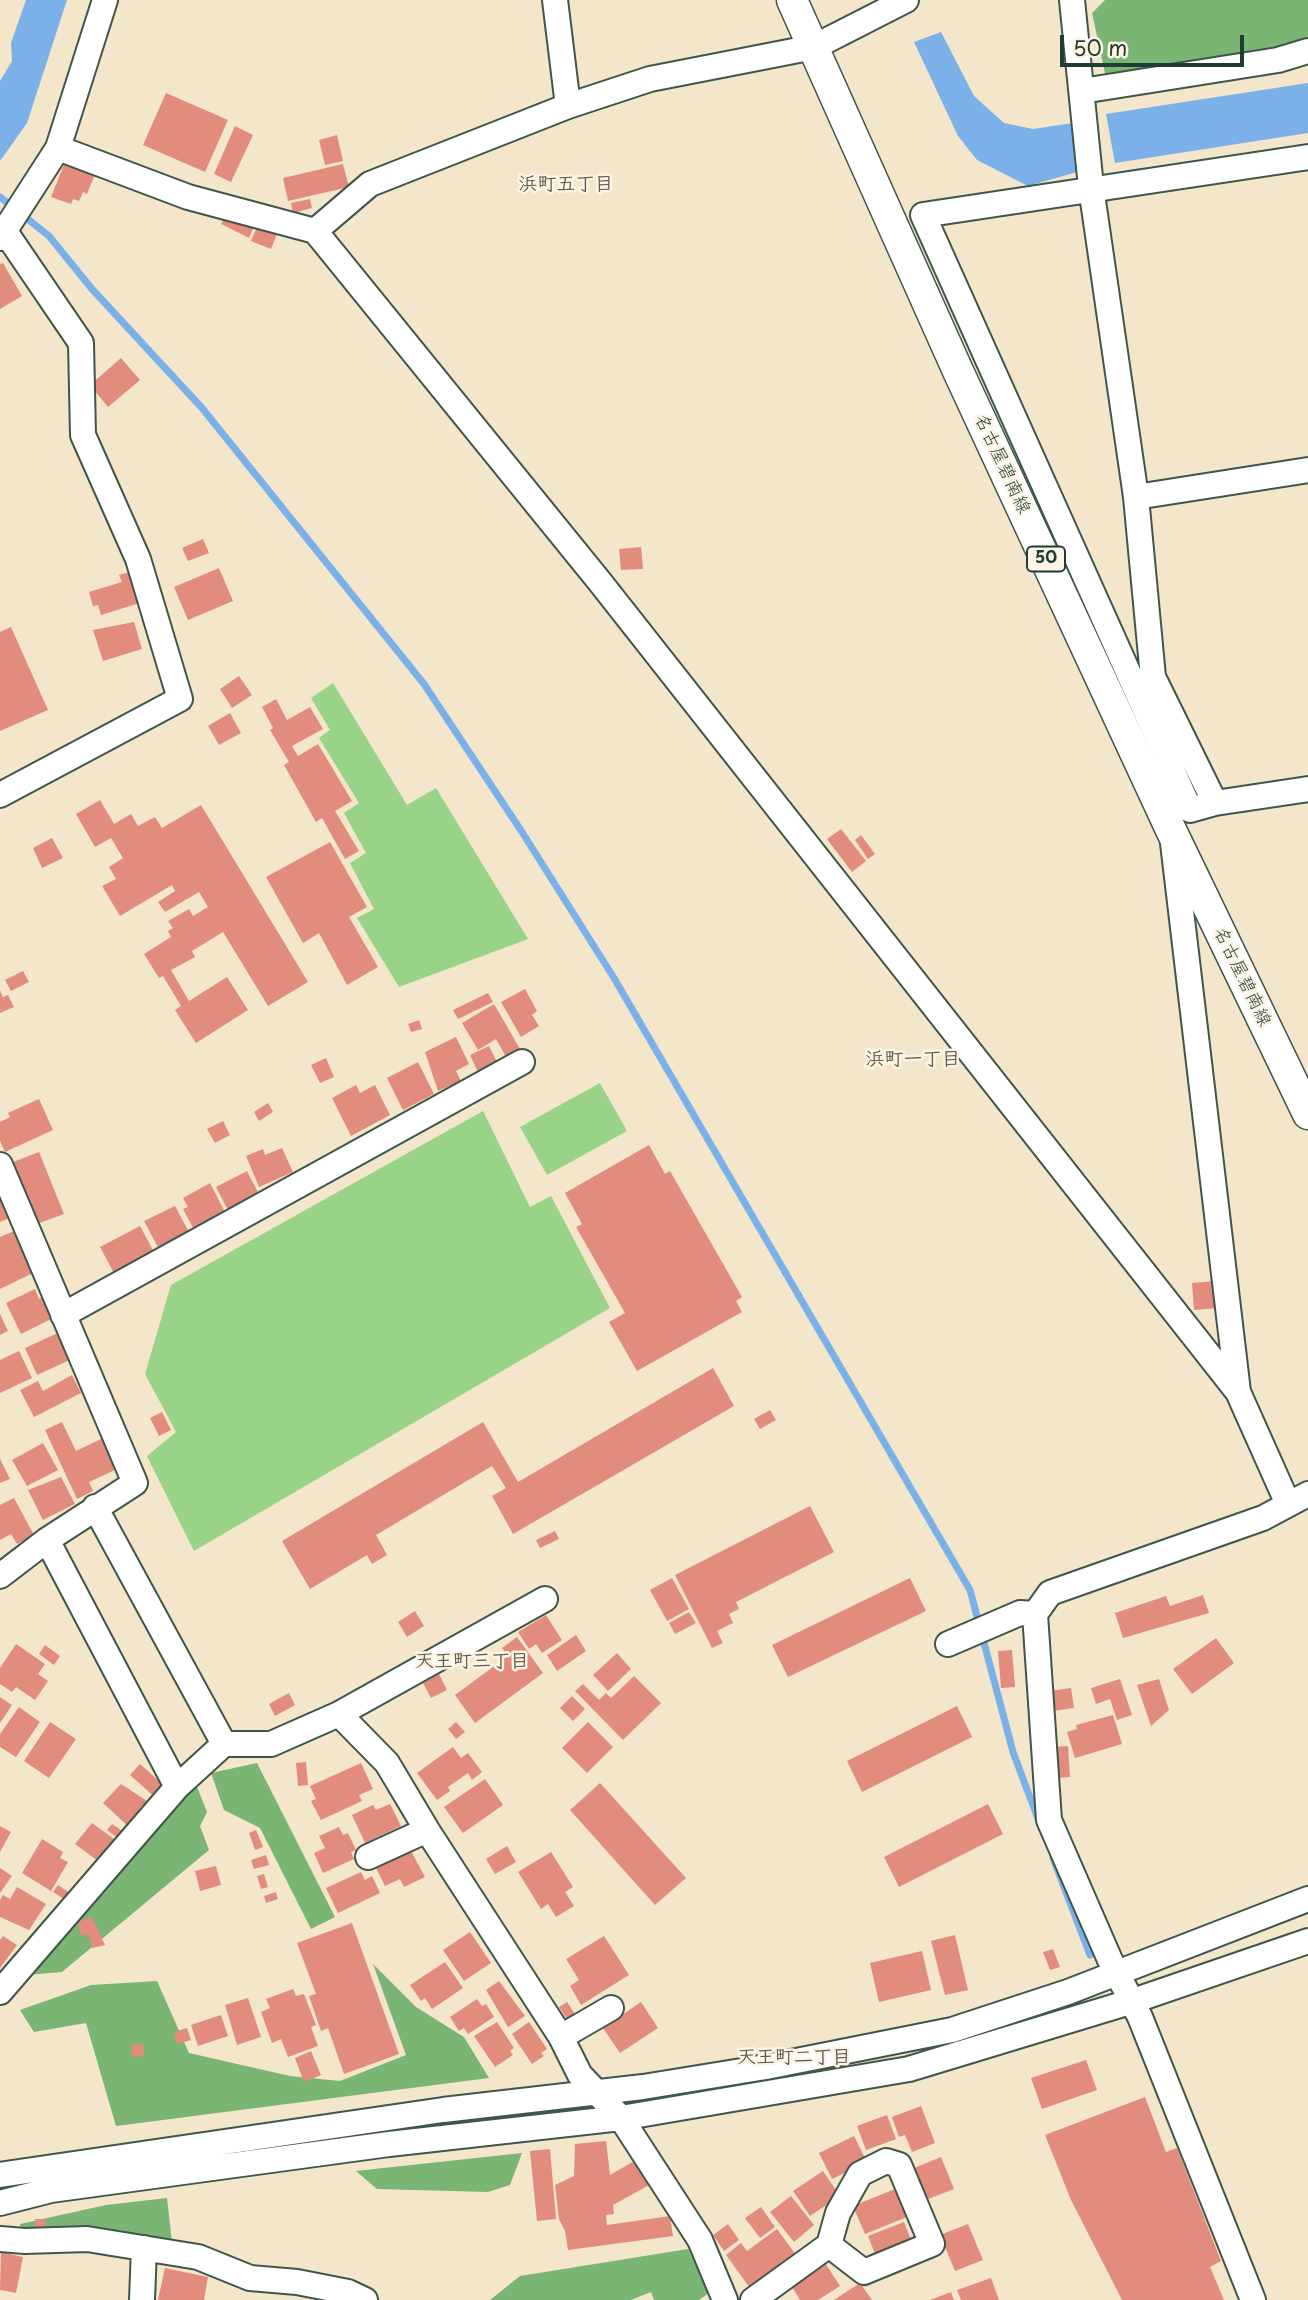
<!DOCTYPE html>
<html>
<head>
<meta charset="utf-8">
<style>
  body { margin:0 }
  #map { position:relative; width:1308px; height:2300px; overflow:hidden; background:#f3e6ca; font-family:"Playpen Sans",sans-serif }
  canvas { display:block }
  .scale { position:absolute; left:1060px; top:35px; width:184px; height:32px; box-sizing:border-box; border:4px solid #1f3d34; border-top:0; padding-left:9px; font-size:21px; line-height:24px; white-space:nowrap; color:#1f3d34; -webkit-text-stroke:5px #fcf5e5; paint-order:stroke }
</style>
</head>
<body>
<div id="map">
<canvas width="1308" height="2300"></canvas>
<div class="scale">50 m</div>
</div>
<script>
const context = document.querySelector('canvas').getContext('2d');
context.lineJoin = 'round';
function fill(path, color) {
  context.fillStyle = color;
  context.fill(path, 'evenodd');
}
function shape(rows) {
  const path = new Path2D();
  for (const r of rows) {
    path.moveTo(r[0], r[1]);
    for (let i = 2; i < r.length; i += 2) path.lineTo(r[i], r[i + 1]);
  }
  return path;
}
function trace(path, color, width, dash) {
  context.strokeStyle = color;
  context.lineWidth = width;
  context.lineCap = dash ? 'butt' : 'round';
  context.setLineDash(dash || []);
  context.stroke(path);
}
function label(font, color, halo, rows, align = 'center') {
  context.font = font + ' "Playpen Sans","Klee One",sans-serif';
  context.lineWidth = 5;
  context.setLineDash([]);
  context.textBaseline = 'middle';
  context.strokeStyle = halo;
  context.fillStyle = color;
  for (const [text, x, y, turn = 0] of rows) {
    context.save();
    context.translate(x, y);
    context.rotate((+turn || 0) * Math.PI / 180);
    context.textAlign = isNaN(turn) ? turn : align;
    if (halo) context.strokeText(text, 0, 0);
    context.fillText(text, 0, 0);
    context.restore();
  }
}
const green = shape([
  [333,683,407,805,436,788,528,939,399,987,357,918,374,909,350,863,366,853,344,813,359,803,319,738,330,730,311,698],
  [600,1083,627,1131,547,1175,520,1127],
  [483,1111,530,1207,551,1196,610,1308,194,1551,147,1456,176,1432,145,1374,171,1285]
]);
const forest = shape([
  [1105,0,1308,0,1308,51,1108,87,1092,13],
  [257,1763,335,1917,311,1929,260,1828,224,1810,211,1773],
  [195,1782,207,1812,200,1826,209,1850,62,1972,27,1975],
  [373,1964,416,2007,464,2037,489,2078,116,2126,86,2023,34,2032,20,2010,91,1985,157,1981,189,2053,290,2076,340,2081,406,2055],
  [522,2153,510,2185,488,2192,377,2189,356,2171],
  [167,2198,172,2242,22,2232,20,2224,106,2205],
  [688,2249,709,2293,699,2300,654,2300,651,2292,631,2300,490,2300,520,2276]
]);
const water = shape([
  [26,0,67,0,27,123,0,161,0,81,12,61,11,43],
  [941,32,974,96,1004,123,1033,129,1073,123,1077,172,1028,186,977,160,958,136,914,42],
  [1308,83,1308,133,1115,163,1106,114]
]);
const stream = shape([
  [0,197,49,236,92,289,202,408,424,684,522,832,614,978,970,1590,1013,1752,1040,1824],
  [1053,1858,1090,1955]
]);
const building = shape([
  [166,93,228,120,205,172,143,145],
  [235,126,253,135,231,182,214,174],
  [337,135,343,161,325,165,319,140],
  [65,162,95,174,87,194,83,192,79,201,73,199,71,204,51,197],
  [343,164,349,187,288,201,283,178],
  [310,199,312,208,293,213,291,203],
  [225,217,254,226,249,238,221,224],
  [257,227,277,234,271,249,251,241],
  [3,263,22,296,0,309,0,264],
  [121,358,140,380,108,407,90,385],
  [203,539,209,553,188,561,182,548],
  [641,547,643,569,621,570,619,549],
  [219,568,233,601,188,620,174,587],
  [134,571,143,602,101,615,98,605,93,606,89,592,122,582,119,575],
  [134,622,142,649,103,661,93,630],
  [11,627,48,710,0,731,0,632],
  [239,676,252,695,232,708,220,689],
  [276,699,287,720,310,707,323,729,292,746,298,756,318,744,352,801,335,811,359,851,345,859,322,818,316,822,284,765,289,762,270,730,273,728,262,707],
  [230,713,241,733,219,745,208,726],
  [100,800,114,824,131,814,138,826,155,817,162,828,201,805,308,982,268,1006,223,932,192,951,195,957,171,970,189,1001,227,977,248,1010,196,1043,175,1010,181,1006,163,976,159,978,144,954,171,937,168,931,173,928,168,921,189,909,193,916,208,907,199,892,165,912,158,902,175,891,172,885,120,916,102,886,116,879,109,867,123,858,111,838,95,847,76,814],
  [841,829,866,861,852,872,827,839],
  [861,835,875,854,868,859,855,840],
  [52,838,63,858,42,868,33,848],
  [330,842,367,907,349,917,378,967,347,985,319,933,303,943,266,877],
  [23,971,29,982,11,991,5,980],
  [525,989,537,1011,532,1015,539,1026,521,1037,501,1002],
  [0,991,3,997,8,995,14,1007,0,1013],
  [488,993,493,1002,458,1019,453,1010],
  [494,1004,520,1049,506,1057,496,1039,478,1050,462,1023],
  [419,1020,422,1029,411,1032,408,1024],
  [456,1037,469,1064,456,1071,461,1081,438,1091,425,1052],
  [489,1046,497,1062,478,1072,470,1055],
  [326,1058,334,1077,320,1083,311,1065],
  [418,1062,434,1094,403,1110,387,1078],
  [356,1085,360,1093,375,1085,390,1115,351,1136,332,1098],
  [39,1099,53,1130,5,1152,0,1141,0,1122,10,1117,8,1113],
  [268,1103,273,1112,259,1121,254,1112],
  [223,1121,230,1135,215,1143,207,1129],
  [649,1145,665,1174,670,1171,742,1297,736,1301,742,1312,637,1371,609,1322,625,1313,576,1227,582,1224,565,1193],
  [282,1148,293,1172,259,1187,246,1156,263,1149,265,1155],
  [39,1152,64,1214,34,1225,14,1176,18,1174,13,1162],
  [247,1171,261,1198,230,1214,216,1187],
  [210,1183,228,1218,197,1235,183,1209,188,1207,183,1198],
  [0,1184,14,1216,0,1222],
  [175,1206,190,1234,161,1253,144,1221],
  [140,1226,155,1254,114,1273,100,1247],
  [14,1231,33,1273,0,1289,0,1237],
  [1216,1281,1218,1308,1194,1310,1192,1283],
  [35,1289,39,1299,43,1297,53,1318,21,1334,6,1303],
  [0,1314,8,1331,0,1335],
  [60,1332,72,1359,37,1375,25,1348],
  [19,1351,32,1378,0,1393,0,1360],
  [713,1368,734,1406,513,1534,492,1496,506,1488,492,1466,376,1535,387,1555,372,1564,367,1555,310,1589,282,1541,483,1422,518,1482],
  [72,1375,81,1393,34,1417,20,1390,38,1381,43,1391],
  [770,1410,776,1420,760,1429,754,1419],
  [162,1412,171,1430,159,1436,150,1418],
  [62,1422,76,1451,103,1438,117,1469,89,1482,93,1491,77,1499,45,1430],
  [43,1443,58,1470,27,1486,12,1460],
  [0,1459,10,1479,0,1483],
  [61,1477,75,1504,43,1520,28,1490],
  [14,1498,34,1535,17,1544,11,1534,0,1540,0,1505],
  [810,1506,834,1552,736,1602,739,1609,729,1614,733,1623,717,1631,723,1643,712,1648,675,1575],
  [555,1531,559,1539,540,1548,536,1540],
  [672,1578,689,1609,667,1621,650,1590],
  [910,1578,926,1611,788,1677,772,1645],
  [1203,1595,1209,1613,1123,1638,1115,1613,1166,1596,1170,1606],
  [415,1611,424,1626,407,1637,398,1622],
  [689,1612,696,1623,675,1634,669,1623],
  [546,1615,562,1640,542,1653,536,1644,529,1649,518,1632],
  [576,1635,586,1651,557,1671,547,1655],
  [517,1637,543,1673,475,1723,455,1695,508,1656,502,1648],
  [1216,1638,1234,1663,1192,1694,1173,1669],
  [16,1644,45,1664,38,1674,48,1681,35,1700,16,1687,12,1692,0,1684,0,1668],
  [45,1645,60,1656,54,1665,39,1654],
  [1012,1650,1015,1687,1001,1688,998,1651],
  [617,1653,631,1669,608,1691,593,1675],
  [439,1674,447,1690,431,1698,423,1683],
  [634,1676,661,1703,623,1740,575,1691,583,1684,599,1700,606,1693,611,1698],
  [1120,1679,1132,1715,1117,1720,1110,1699,1096,1704,1091,1688],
  [1159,1679,1169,1710,1151,1726,1137,1685],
  [1071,1688,1074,1708,1053,1711,1050,1691],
  [289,1693,295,1705,275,1716,269,1704],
  [572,1696,585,1709,573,1721,560,1708],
  [0,1697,12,1705,0,1723],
  [957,1706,972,1737,862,1792,847,1761],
  [19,1707,40,1722,16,1757,0,1747,0,1734],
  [1113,1715,1122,1744,1075,1758,1067,1732,1077,1729,1076,1725],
  [50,1722,76,1739,49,1778,24,1761],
  [456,1722,465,1732,456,1739,448,1729],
  [588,1722,613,1747,587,1773,562,1748],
  [1068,1746,1070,1777,1057,1778,1054,1747],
  [453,1747,461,1758,468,1753,482,1772,472,1780,468,1773,448,1787,450,1791,437,1800,417,1773],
  [306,1762,308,1785,298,1786,296,1763],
  [361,1763,373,1789,359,1795,362,1801,321,1820,311,1801,316,1799,310,1786],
  [140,1764,168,1789,158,1800,130,1775],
  [485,1779,503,1805,463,1833,444,1807],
  [600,1783,686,1878,655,1905,570,1810],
  [121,1784,147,1801,139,1809,144,1814,131,1829,103,1803],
  [390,1804,401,1826,365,1843,352,1815,373,1805,376,1810],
  [988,1804,1003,1834,899,1887,884,1857],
  [92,1823,118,1842,102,1864,75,1844],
  [112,1824,127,1834,122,1841,107,1830],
  [0,1826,11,1832,0,1852],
  [339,1827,343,1835,348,1833,356,1850,351,1852,354,1859,323,1873,314,1853,325,1848,319,1836],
  [256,1830,263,1847,255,1850,249,1833],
  [42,1839,63,1852,60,1858,68,1862,51,1891,22,1873],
  [507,1846,516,1862,495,1874,486,1859],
  [411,1851,425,1877,404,1887,400,1879,385,1886,376,1868],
  [551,1852,573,1887,565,1892,574,1906,556,1917,548,1904,541,1909,518,1872],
  [266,1855,269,1865,254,1869,251,1860],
  [216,1866,221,1885,200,1891,195,1871],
  [0,1868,12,1876,0,1893],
  [361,1872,365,1880,372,1876,380,1893,338,1913,326,1888],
  [264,1874,268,1887,261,1889,257,1876],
  [58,1885,73,1895,69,1902,53,1892],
  [17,1887,46,1904,29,1930,0,1917,0,1900,3,1895,10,1899],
  [276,1892,278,1899,266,1903,264,1896],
  [92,1917,105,1945,92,1948,88,1934,81,1936,77,1921],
  [352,1923,399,2054,344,2074,328,2028,321,2031,309,1996,316,1994,297,1943],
  [470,1932,491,1963,464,1981,443,1950],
  [955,1935,968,1990,945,1995,931,1941],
  [3,1936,17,1945,0,1968,0,1940],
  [604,1936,629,1975,581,2005,570,1986,579,1980,566,1959],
  [1053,1949,1060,1967,1050,1970,1043,1952],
  [922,1951,931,1990,879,2002,870,1963],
  [445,1962,463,1988,432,2009,425,1998,421,2001,410,1985],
  [499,1981,525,2016,508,2027,486,1990],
  [293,1989,296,1996,304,1994,316,2025,311,2027,318,2046,288,2057,281,2039,272,2043,261,2012,270,2008,266,1999],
  [248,1998,261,2037,237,2045,225,2005],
  [477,1999,482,2006,486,2004,494,2017,468,2034,464,2028,459,2031,450,2017],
  [567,2002,577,2017,569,2022,559,2007],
  [641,2002,658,2028,620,2053,603,2028],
  [221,2015,228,2036,198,2046,191,2025],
  [497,2022,514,2048,510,2051,513,2055,495,2067,474,2036],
  [529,2022,547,2049,541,2053,544,2056,532,2064,512,2034],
  [187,2028,191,2040,177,2044,174,2032],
  [143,2044,144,2056,132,2057,131,2045],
  [311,2051,321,2075,304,2082,295,2058],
  [1086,2060,1097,2090,1042,2109,1031,2078],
  [1145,2097,1166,2152,1177,2148,1221,2261,1210,2267,1224,2300,1122,2300,1071,2200,1045,2135],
  [921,2106,935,2143,912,2152,905,2135,899,2137,892,2117],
  [887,2115,896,2139,866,2150,857,2126],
  [854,2136,867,2162,832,2179,819,2153],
  [606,2141,610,2175,636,2160,651,2184,613,2205,614,2214,606,2215,607,2225,670,2216,673,2236,568,2250,565,2231,559,2219,555,2185,574,2176,575,2144],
  [550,2149,556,2219,537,2221,530,2151],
  [941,2157,954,2189,928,2199,914,2168],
  [823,2171,840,2196,810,2216,793,2191],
  [900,2187,912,2215,865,2234,853,2206],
  [791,2196,814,2225,794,2242,770,2212],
  [761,2207,775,2227,760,2238,745,2218],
  [35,2219,45,2219,46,2230,36,2231],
  [904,2222,913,2245,877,2259,868,2236],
  [728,2224,739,2240,724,2251,713,2235],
  [968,2224,983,2260,955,2271,940,2235],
  [777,2229,796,2255,750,2288,726,2255,741,2243,747,2251],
  [1,2252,23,2257,16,2293,0,2290],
  [825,2263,840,2286,818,2300,800,2300,791,2285],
  [165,2268,208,2277,204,2300,158,2300],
  [991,2278,999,2300,961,2300,957,2290],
  [860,2283,872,2300,834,2300],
  [951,2292,954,2300,930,2300]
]);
const minor = shape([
  [555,0,568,106],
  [1072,0,1091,187,1136,497,1153,677,1215,803],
  [1082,91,1278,60,1308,51],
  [58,148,188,197,315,231,600,582,1238,1392],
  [1308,157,923,215,1190,810,1215,803,1308,789],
  [0,228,6,233,81,343,83,435,138,559,180,699,0,795],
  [315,231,370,184,568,106,650,79,814,47,906,0],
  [0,238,58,148,105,0],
  [1136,497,1308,470],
  [1173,843,1238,1392,1288,1504],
  [0,1165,135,1483,47,1540,0,1576],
  [63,1315,522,1062],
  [95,1507,224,1744,271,1744,339,1714,387,1763,427,1830,561,2037,580,2075,621,2118,700,2240,725,2300],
  [47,1540,177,1787,224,1744],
  [948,1644,1020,1613,1035,1614],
  [339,1714,545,1599],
  [368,1857,427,1830],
  [0,1992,177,1787],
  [561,2037,611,2008],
  [0,2175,443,2110,643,2087,766,2067,952,2030,1068,1992,1308,1899],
  [0,2203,51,2190,183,2172,389,2144,621,2118,909,2069,1133,2001,1308,1941],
  [0,2239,25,2241,87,2239,198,2257,250,2278,297,2282,348,2292,365,2300],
  [142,2300,144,2248],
  [753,2300,829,2245,838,2213,860,2174,886,2161,899,2165,932,2244,864,2272,829,2245],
  [1253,2300,1140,2017,1110,1960,1049,1820,1035,1614,1050,1593,1263,1518,1308,1494]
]);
const major = shape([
  [792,0,958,371,1171,830,1308,1114]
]);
const shields = [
  [1046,559,38]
];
const shieldNames = [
  ["50",1046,559]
];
const streetNames = [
  ["名古屋碧南線",1002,464,65],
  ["名古屋碧南線",1242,977,64]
];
const neighbourhoodNames = [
  ["浜町五丁目",566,185],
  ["浜町一丁目",913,1060],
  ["天王町三丁目",472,1662],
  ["天王町二丁目",794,2058]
];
fill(green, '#98d387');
fill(forest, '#7ab574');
fill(water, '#7bb0e9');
trace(stream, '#7bb0e9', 7);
fill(building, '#e18c7d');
trace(minor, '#3f564a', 28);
trace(major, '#3f564a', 33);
trace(minor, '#fff', 24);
trace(major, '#fff', 30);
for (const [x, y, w] of shields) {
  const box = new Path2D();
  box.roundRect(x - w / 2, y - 12.5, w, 25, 5);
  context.fillStyle = '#fcf5e5';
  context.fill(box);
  trace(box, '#1f3d34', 2);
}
label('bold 16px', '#1f3d34', null, shieldNames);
label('18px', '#1f3d34', '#fcf5e5', streetNames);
label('bold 19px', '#63594e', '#fcf5e5', neighbourhoodNames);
</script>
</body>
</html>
